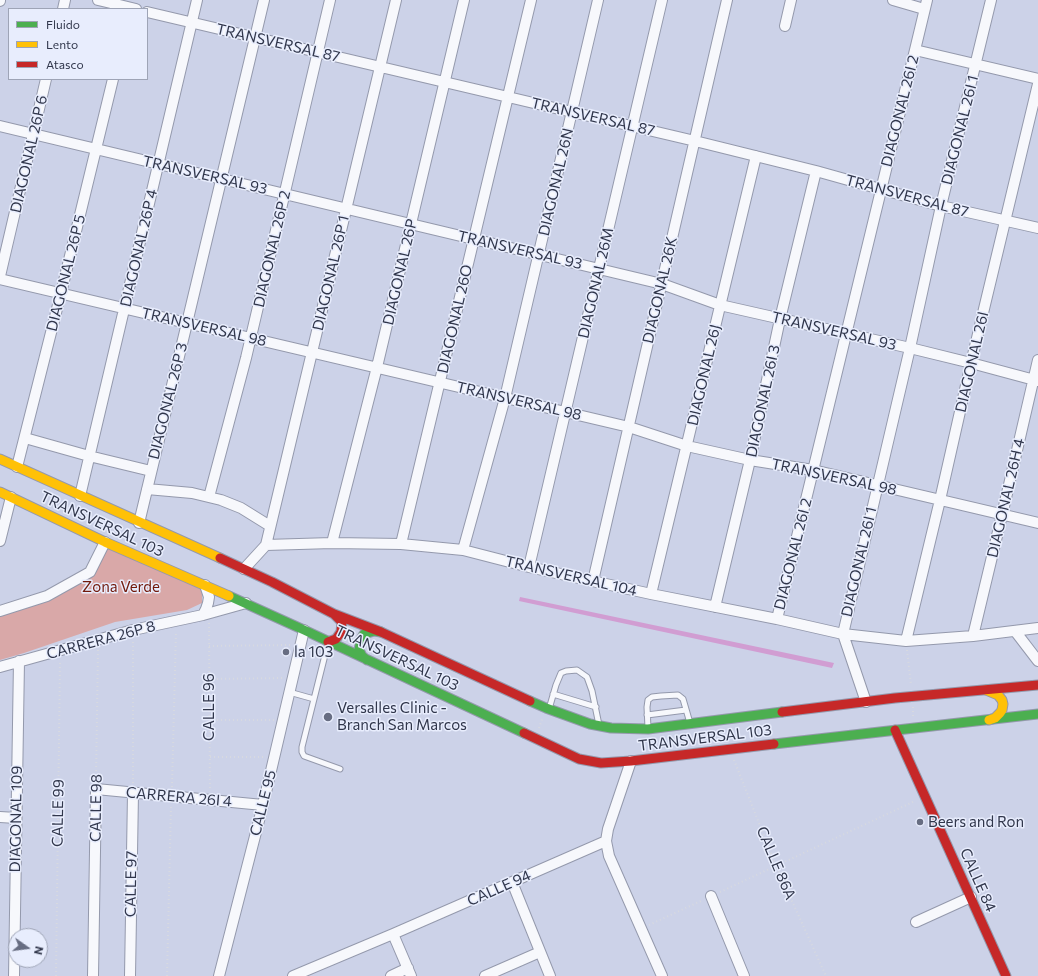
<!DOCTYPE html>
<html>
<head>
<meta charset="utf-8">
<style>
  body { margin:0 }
  #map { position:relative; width:1038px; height:976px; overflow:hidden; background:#ccd2e8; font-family:Commissioner,sans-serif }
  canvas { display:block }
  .legend { position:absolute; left:8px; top:8px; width:140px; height:72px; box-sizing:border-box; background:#e8edfd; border:1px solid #9ea4b6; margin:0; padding:5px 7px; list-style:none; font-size:12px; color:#30364b }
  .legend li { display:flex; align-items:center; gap:8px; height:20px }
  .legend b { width:20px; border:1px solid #9ea4b6 }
  .north { position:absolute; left:8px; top:928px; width:40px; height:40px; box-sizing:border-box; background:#e8edfd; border:1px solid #9ea4b6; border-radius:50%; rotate:104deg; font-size:11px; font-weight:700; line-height:16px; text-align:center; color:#30364b }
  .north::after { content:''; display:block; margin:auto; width:14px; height:18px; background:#676d82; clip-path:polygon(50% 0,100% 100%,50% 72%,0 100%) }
</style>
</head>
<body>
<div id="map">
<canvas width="1038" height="976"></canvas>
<ul class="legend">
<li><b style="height:5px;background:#4caf50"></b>Fluido</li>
<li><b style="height:5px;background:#ffc107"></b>Lento</li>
<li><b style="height:5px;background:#c62828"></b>Atasco</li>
</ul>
<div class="north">N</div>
</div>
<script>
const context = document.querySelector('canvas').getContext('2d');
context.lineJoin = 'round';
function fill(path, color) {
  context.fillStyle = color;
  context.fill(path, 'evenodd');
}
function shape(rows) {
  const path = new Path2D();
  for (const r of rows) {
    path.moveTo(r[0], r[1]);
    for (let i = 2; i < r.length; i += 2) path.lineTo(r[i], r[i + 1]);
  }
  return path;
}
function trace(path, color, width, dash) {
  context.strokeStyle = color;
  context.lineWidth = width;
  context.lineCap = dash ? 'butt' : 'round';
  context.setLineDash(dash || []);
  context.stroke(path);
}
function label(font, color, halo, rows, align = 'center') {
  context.font = font + ' Commissioner,sans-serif';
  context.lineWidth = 3;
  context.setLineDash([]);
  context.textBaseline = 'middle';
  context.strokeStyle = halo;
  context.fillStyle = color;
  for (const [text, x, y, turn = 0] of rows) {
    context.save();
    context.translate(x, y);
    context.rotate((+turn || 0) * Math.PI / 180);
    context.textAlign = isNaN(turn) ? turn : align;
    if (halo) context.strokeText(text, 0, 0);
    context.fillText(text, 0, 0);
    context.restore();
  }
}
const green = shape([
  [105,545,202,587,202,603,187,610,115,622,24,653,0,660,0,616,50,598,90,574]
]);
const water = shape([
  [520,597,834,663,832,668,519,601]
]);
const path = shape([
  [209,623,210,791],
  [209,646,290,645],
  [907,650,911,685],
  [209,679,284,678],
  [913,707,913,717],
  [209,720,274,720],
  [539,728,542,719],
  [210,757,265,757],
  [734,760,776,866,826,976],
  [96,779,98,649],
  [133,783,133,640],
  [172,787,176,631],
  [720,892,915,801],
  [649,925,703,900],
  [56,976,60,661],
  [167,976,171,805]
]);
const lane = shape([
  [328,643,302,747,302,752,304,756,340,769],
  [289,692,314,699],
  [553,694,596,707],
  [549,709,556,685,561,673,566,671,577,670,587,677,592,691,599,725],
  [647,715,686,710],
  [648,728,647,707,648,700,652,697,661,696,678,695,683,699,690,723]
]);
const street = shape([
  [98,0,136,9],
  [893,0,924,9],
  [0,1,0,0],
  [63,9,65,0],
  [147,12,695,141,816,171,941,206,1038,228],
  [785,26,791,0],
  [915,50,1038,79],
  [0,126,662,284,720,305,910,348,971,363,1038,381],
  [0,276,46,79],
  [0,279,629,427,687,446,750,460,813,470,1038,523],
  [25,438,89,456,151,471],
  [17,467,61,293,113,79],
  [147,489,192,493,221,500,241,508,270,526],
  [80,496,197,0],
  [209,497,246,358,330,0],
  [139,523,187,323,264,0],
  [0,541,11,497],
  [332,543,377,367,464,0],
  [401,544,531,0],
  [266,545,396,0],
  [463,550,505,398,598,0],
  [529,567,662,0],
  [244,569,266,545,332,543,401,544,463,550,529,567,651,594,777,619,843,634,906,641,973,636,1038,628],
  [593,581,727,0],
  [651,594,756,156],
  [715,607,750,460,780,319,816,171],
  [0,611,47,596,90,572,105,542],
  [203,615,206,609,208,603,209,597,205,585],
  [777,619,915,50,927,0],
  [1015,631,1038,661],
  [973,636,1002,515,1038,360],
  [906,641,940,500,971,363,1038,84],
  [0,667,133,630,203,615,246,603],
  [866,702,843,634,910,348,941,206,991,0],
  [631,761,608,829,606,841,609,856,662,976],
  [0,817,16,818],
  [512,882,550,976],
  [711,896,744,976],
  [916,922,971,897],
  [393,934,411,976],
  [14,976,19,661],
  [93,976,96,789,263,805],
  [130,976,133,793],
  [219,976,263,805,304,630],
  [293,976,393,934,606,841],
  [391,976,408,968],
  [485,976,540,952]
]);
const fast = shape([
  [229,596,304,630,524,733],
  [367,660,362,656,359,650,361,639,364,634,374,631,381,632],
  [530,701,546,708,590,724,611,728,648,729,782,712],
  [774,744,1038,714]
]);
const slow = shape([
  [0,459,220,558],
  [0,492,105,542,229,596],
  [986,690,998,695,1002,700,1003,704,1002,710,1000,713,995,718,989,720]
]);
const jam = shape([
  [220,558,272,582,334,614,381,632,530,701],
  [328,642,336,639,341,632,342,622,334,614],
  [782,712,895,698,1038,685],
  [895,730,1006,976],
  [524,733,579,759,601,763,631,761,774,744]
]);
const markers = [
  [286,652,4,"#676d82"],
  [328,717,5,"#676d82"],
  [920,822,4,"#676d82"]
];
const streetNames = [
  ["TRANSVERSAL 87",278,43,13],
  ["DIAGONAL 26I 2",900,111,-76],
  ["TRANSVERSAL 87",593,117,13],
  ["DIAGONAL 26I 1",960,130,-76],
  ["DIAGONAL 26P 6",29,154,-77],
  ["TRANSVERSAL 93",205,175,13],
  ["DIAGONAL 26N",556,182,-77],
  ["TRANSVERSAL 87",907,196,15],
  ["DIAGONAL 26P 4",139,248,-77],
  ["DIAGONAL 26P 2",272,249,-77],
  ["TRANSVERSAL 93",520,250,13],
  ["DIAGONAL 26P",400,272,-77],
  ["DIAGONAL 26P 5",66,273,-76],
  ["DIAGONAL 26P 1",331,273,-77],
  ["DIAGONAL 26M",596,283,-77],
  ["DIAGONAL 26K",660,290,-77],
  ["DIAGONAL 26O",455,319,-77],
  ["TRANSVERSAL 98",204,327,13],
  ["TRANSVERSAL 93",834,331,13],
  ["DIAGONAL 26I",972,362,-77],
  ["DIAGONAL 26J",704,375,-77],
  ["DIAGONAL 26P 3",168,401,-76],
  ["TRANSVERSAL 98",519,401,13],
  ["DIAGONAL 26I 3",763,401,-78],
  ["TRANSVERSAL 98",834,477,12],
  ["DIAGONAL 26H 4",1006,498,-77],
  ["TRANSVERSAL 103",102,524,25],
  ["DIAGONAL 26I 2",793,554,-76],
  ["DIAGONAL 26I 1",859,562,-77],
  ["TRANSVERSAL 104",571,576,13],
  ["CARRERA 26P 8",101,640,-15],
  ["TRANSVERSAL 103",397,658,25],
  ["CALLE 96",209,707,-90],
  ["TRANSVERSAL 103",705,738,-7],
  ["CARRERA 26I 4",179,797,5],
  ["CALLE 95",263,803,-76],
  ["CALLE 98",96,808,-89],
  ["CALLE 99",58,813,-89],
  ["DIAGONAL 109",16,819,-89],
  ["CALLE 86A",776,863,67],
  ["CALLE 84",978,880,66],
  ["CALLE 97",131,884,-89],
  ["CALLE 94",499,888,-24]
];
const parkNames = [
  ["Zona Verde",121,587]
];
const poiNames = [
  ["la 103",294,652],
  ["Versalles Clinic -",337,708],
  ["Branch San Marcos",337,725],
  ["Beers and Ron",928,822]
];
fill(green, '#d9a8a8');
fill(water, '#d19dd2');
trace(lane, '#9499ac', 7);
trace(street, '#9499ac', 12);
trace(fast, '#9499ac', 11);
trace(slow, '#9499ac', 11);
trace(jam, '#9499ac', 11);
trace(path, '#d7d9e0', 2, [1, 3]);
trace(lane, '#f7f8fc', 5);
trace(street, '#f7f8fc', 10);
trace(fast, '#4caf50', 9);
trace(slow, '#ffc107', 9);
trace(jam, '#c62828', 9);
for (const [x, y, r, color] of markers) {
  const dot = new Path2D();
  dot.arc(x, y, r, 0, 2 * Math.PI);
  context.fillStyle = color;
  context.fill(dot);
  trace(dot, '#e8edfd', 1.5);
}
label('15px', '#30364b', '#e8edfd', streetNames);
label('15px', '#71180a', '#e8edfd', parkNames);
label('15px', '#30364b', '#e8edfd', poiNames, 'left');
</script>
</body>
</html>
